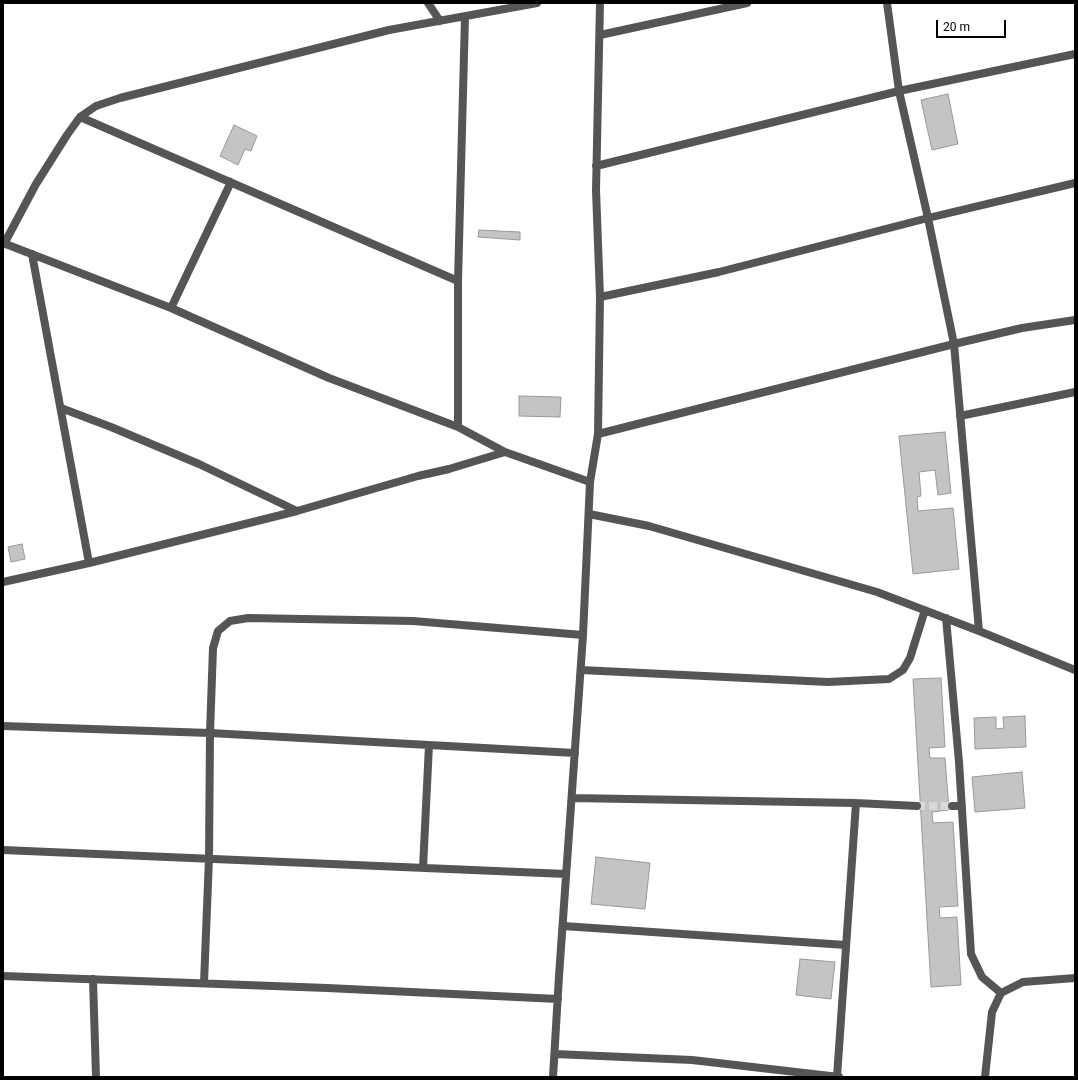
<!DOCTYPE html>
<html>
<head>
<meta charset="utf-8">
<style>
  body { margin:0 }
  #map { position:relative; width:1078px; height:1080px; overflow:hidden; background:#fff; font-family:Roboto,sans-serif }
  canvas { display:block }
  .frame { position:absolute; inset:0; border:4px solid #000; pointer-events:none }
  .scale { position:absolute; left:936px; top:20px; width:70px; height:18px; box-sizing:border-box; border:2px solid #000; border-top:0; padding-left:5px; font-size:12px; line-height:14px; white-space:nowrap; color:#000; -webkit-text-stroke:3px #fff; paint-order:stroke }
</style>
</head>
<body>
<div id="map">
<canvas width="1078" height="1080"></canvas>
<div class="frame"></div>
<div class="scale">20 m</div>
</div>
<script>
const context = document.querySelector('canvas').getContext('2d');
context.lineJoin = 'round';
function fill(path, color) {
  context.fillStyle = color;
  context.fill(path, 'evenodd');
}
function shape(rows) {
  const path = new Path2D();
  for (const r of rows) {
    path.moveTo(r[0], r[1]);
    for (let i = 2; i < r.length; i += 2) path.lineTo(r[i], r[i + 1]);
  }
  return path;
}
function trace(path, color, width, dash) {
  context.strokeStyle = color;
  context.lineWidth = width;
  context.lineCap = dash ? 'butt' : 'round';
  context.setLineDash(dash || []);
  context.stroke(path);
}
const building = shape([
  [948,94,958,144,932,150,921,100,948,94],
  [234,125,257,136,251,151,245,149,238,165,220,156,234,125],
  [479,230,520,232,520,240,478,237,479,230],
  [519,396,561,397,560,417,519,416,519,396],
  [945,432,951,493,938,495,935,470,919,472,921,496,917,497,918,511,953,508,959,569,913,574,899,436,945,432],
  [22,544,25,559,11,562,8,547,22,544],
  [941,678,945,747,929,748,930,758,945,758,949,810,932,812,933,823,953,822,958,906,939,907,940,918,957,917,961,985,931,987,913,679,941,678],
  [1025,716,1026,747,975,749,974,718,996,717,996,729,1004,728,1003,717,1025,716],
  [1022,772,1025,808,975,812,972,777,1022,772],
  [596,857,650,863,645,909,591,904,596,857],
  [800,959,835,962,831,999,796,995,800,959]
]);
const streetTunnel = shape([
  [917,806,952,806]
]);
const street = shape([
  [428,3,440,21],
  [887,3,899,91,928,218,954,344,979,631],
  [600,35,747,3],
  [80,117,458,281],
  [596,166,899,91,1075,54],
  [3,243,171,308,329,378,458,427,505,452,590,482],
  [4,244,36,184,67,135,80,117,96,106,120,98,389,30,537,3],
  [32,254,89,563],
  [600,297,719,272,928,218,1075,183],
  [171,308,231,182],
  [61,408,111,427,199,464,297,511],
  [960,416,1075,392],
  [458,427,458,281,465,17],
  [598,434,954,344,1022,328,1075,320],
  [589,514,649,526,877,592,979,631,1075,670],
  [3,582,89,563,297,511,418,476,449,469,505,452],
  [946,618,959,762,971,954,982,977,1001,993],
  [581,670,828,682,889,679,903,670,910,658,925,610],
  [3,726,210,733,575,753],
  [572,798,856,803,917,806],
  [952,806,962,806],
  [3,850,566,874],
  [423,868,429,745],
  [563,926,846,945],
  [3,976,327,988,558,999],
  [93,979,96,1077],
  [204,983,209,858,210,733,213,648,218,631,230,621,248,618,413,621,583,635],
  [555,1054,692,1060,839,1077],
  [553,1077,559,976,583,635,590,482,598,434,600,297,596,190,600,3],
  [837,1077,856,803],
  [985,1077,992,1012,1001,993,1023,982,1075,978]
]);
fill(building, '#c4c4c4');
trace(building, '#999', 1);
trace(streetTunnel, '#d9d9d9', 8, [8, 4]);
trace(street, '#555', 8);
</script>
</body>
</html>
